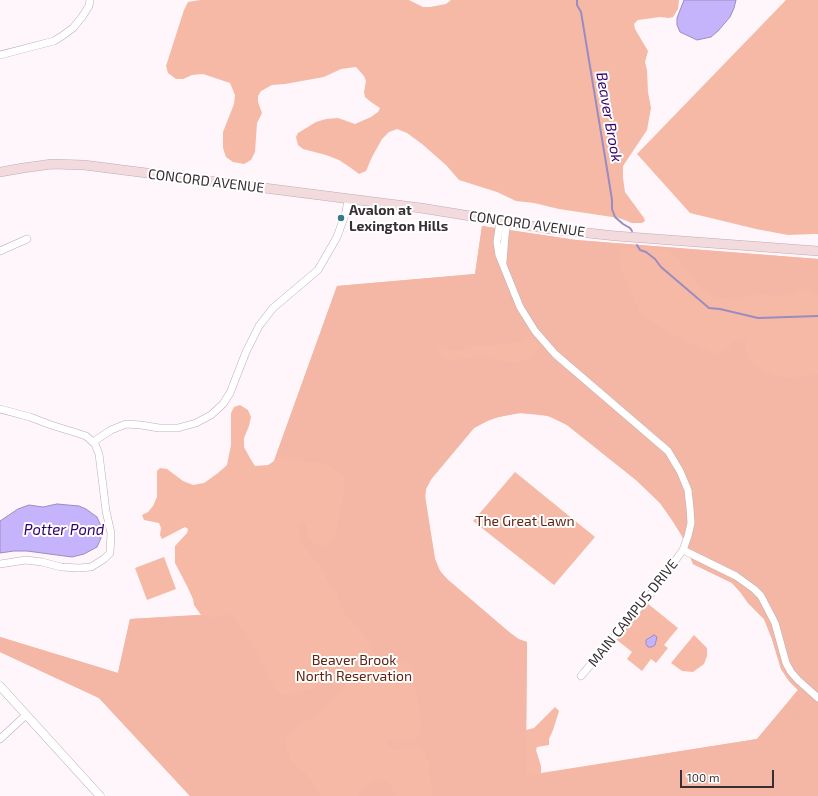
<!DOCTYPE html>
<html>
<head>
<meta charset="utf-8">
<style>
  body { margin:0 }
  #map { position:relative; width:818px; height:796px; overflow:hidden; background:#fef6fa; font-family:"Exo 2",sans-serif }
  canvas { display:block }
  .scale { position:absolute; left:680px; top:770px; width:94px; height:18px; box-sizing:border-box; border:2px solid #372f33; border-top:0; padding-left:5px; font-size:12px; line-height:14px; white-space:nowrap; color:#372f33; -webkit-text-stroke:3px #fff; paint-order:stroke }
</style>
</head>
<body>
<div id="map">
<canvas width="818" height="796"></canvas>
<div class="scale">100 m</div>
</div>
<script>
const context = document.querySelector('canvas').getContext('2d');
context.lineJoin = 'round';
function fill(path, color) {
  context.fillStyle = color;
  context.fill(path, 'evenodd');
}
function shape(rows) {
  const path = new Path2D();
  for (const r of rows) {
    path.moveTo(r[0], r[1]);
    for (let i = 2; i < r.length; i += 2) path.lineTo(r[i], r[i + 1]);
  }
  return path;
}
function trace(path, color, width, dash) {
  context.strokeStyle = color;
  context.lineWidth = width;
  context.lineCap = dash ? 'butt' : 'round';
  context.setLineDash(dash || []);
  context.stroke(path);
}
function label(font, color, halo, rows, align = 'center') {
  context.font = font + ' "Exo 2",sans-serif';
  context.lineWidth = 4;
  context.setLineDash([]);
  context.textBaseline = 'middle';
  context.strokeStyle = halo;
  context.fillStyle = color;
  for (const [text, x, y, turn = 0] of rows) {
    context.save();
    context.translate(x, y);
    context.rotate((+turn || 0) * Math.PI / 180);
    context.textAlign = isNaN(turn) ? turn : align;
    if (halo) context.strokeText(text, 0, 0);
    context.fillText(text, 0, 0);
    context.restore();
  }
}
const green = shape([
  [200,0,409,0,423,7,430,7,446,4,451,0,679,0,678,9,673,17,669,18,660,17,638,20,634,24,635,29,648,51,645,62,647,70,648,92,651,108,647,130,623,166,623,178,625,192,644,218,645,221,642,223,632,223,619,218,559,209,534,203,516,201,497,192,459,180,446,165,422,144,407,133,397,129,389,132,382,139,372,157,366,171,359,174,351,168,339,160,326,155,303,149,298,145,296,137,298,133,316,122,326,119,338,118,355,124,371,117,378,112,380,108,371,102,365,97,364,92,366,81,364,76,356,67,341,69,324,77,285,84,272,85,261,91,258,96,258,102,262,113,257,123,255,152,251,160,244,164,233,162,226,157,223,148,223,132,234,104,235,95,230,83,203,74,192,75,183,79,176,79,168,73,166,66,184,10,188,2],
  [786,0,818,0,818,234,813,234,788,235,756,229,690,213,637,154],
  [482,226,576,240,818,259,818,796,190,796,99,698,0,652,0,637,118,673,130,619,201,615,194,605,193,599,187,586,175,563,175,546,187,533,188,529,185,527,162,539,160,535,161,528,159,523,144,520,142,515,148,512,153,506,157,497,157,471,160,468,167,469,183,481,193,485,204,483,218,473,227,465,231,445,231,413,234,407,240,405,248,410,251,417,249,426,244,438,244,447,250,458,255,466,268,465,274,461,337,286,475,274],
  [521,413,548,416,567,425,636,480,660,503,672,520,682,536,693,564,732,583,741,593,748,603,764,619,772,639,781,669,789,681,798,690,757,739,541,773,541,766,536,750,537,747,549,745,549,739,553,730,559,711,555,707,534,728,526,730,527,642,520,640,509,632,447,579,440,571,435,559,425,500,426,489,428,483,474,428,485,422,498,417],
  [515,472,595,537,554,585,473,521],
  [164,557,176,589,147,600,135,568],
  [647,603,678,628,664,645,668,648,656,663,651,659,642,671,627,659,632,652,617,640],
  [694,635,707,648,707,656,704,664,693,672,682,671,671,663]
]);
const forest = shape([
  [482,226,576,240,818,259,818,295,802,288,791,294,778,297,763,294,753,295,740,299,726,299,715,297,702,290,693,276,668,249,624,248,621,250,620,253,621,270,639,310,645,317,664,330,712,353,719,353,729,348,734,340,739,338,745,340,746,352,753,366,775,376,789,378,818,374,818,796,432,796,433,791,429,777,430,764,425,753,417,747,407,747,396,750,388,746,387,738,393,741,408,740,419,736,422,731,415,684,411,667,408,663,397,663,382,666,358,627,346,616,334,589,325,578,327,574,302,544,299,533,299,523,304,522,307,524,307,538,317,546,327,545,334,541,343,496,345,478,338,471,321,463,299,461,281,456,274,461,337,286,475,274],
  [526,337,532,337,540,347,531,358,518,363,504,361,483,355,450,361,441,356,436,349,444,348,455,351,463,350,474,346,486,346,508,344,521,341],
  [516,413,541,414,554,418,567,425,636,480,660,503,672,520,682,536,693,564,732,583,741,593,748,603,764,619,772,639,781,669,789,681,798,690,757,739,526,776,527,642,516,638,447,579,440,571,435,559,425,495,426,489,432,478,474,428,491,419],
  [197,615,217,618,224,615,235,615,235,619,251,641,275,689,280,694,286,695,312,689,334,678,351,672,353,677,339,691,330,704,317,714,302,723,289,733,284,741,285,747,292,762,307,775,320,796,190,796,99,698,0,652,0,637,118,673,130,619],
  [381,778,386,780,397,796,359,796,360,792,368,784]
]);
const water = shape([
  [684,0,736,0,734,8,730,17,718,31,711,37,697,40,680,32,677,25,677,18,684,0],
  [57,504,79,506,86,509,97,517,101,526,101,538,97,547,84,554,72,557,27,551,14,551,0,553,0,521,18,509,29,505,43,507,57,504],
  [654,635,657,637,655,645,652,647,648,647,646,644,646,640,654,635]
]);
const stream = shape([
  [577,0,577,5,581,12,608,175,612,200,612,209,615,217,623,224,630,228,632,231],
  [637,245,640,250,646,252,655,259,661,267,709,308,720,309,758,318,818,316]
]);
const minor = shape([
  [0,55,54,41,62,36,73,28,82,17,89,6,90,0],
  [500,221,497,242,499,255,520,307,535,331,555,354,668,451,680,471,688,490,690,508,691,523,688,536,683,550,650,595,581,676],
  [0,251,27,239],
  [503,262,505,236,507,223],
  [0,409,30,417,51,425,77,433,86,436,95,444,99,454,106,511,111,533,110,553,104,559,91,567,79,568,61,567,42,562,26,560,0,564],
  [93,442,111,430,126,424,141,425,159,428,178,428,196,423,211,415,223,404,230,393,246,352,259,326,273,308,318,270,337,237,346,212,348,199],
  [683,550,736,576,754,589,761,596,775,623,786,663,791,672,798,680,818,698],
  [0,739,26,715]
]);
const tertiary = shape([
  [0,686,100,796]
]);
const secondary = shape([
  [0,172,23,168,52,164,84,165,421,208,550,229,616,236,818,251]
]);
const markers = [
  [341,218,4,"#387a8c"]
];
const streetNames = [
  ["CONCORD AVENUE",206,181,7],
  ["CONCORD AVENUE",527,224,8],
  ["MAIN CAMPUS DRIVE",633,613,-51]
];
const poiNames = [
  ["Avalon at",349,210],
  ["Lexington Hills",349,226]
];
const parkNames = [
  ["The Great Lawn",525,521],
  ["Beaver Brook",354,660],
  ["North Reservation",354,676]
];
const waterNames = [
  ["Beaver Brook",609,117,80],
  ["Potter Pond",64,530]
];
fill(green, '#f6b9a6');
fill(forest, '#f5b7a5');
fill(water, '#c5b4fc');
trace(water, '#9a8cc0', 1);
trace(stream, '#9a8cc0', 2);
trace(minor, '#beacb5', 8);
trace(tertiary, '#beacb5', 9);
trace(secondary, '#beacb5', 10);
trace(minor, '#fff', 7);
trace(tertiary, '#fff', 8);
trace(secondary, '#f2dadd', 9);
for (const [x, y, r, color] of markers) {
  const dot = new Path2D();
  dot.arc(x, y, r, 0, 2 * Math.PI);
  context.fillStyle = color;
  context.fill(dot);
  trace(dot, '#fff', 1.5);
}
label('14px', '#372f33', '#fff', streetNames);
label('bold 14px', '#372f33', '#fff', poiNames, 'left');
label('14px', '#61230f', '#fff', parkNames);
label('italic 15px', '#34006c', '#fff', waterNames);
</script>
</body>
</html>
